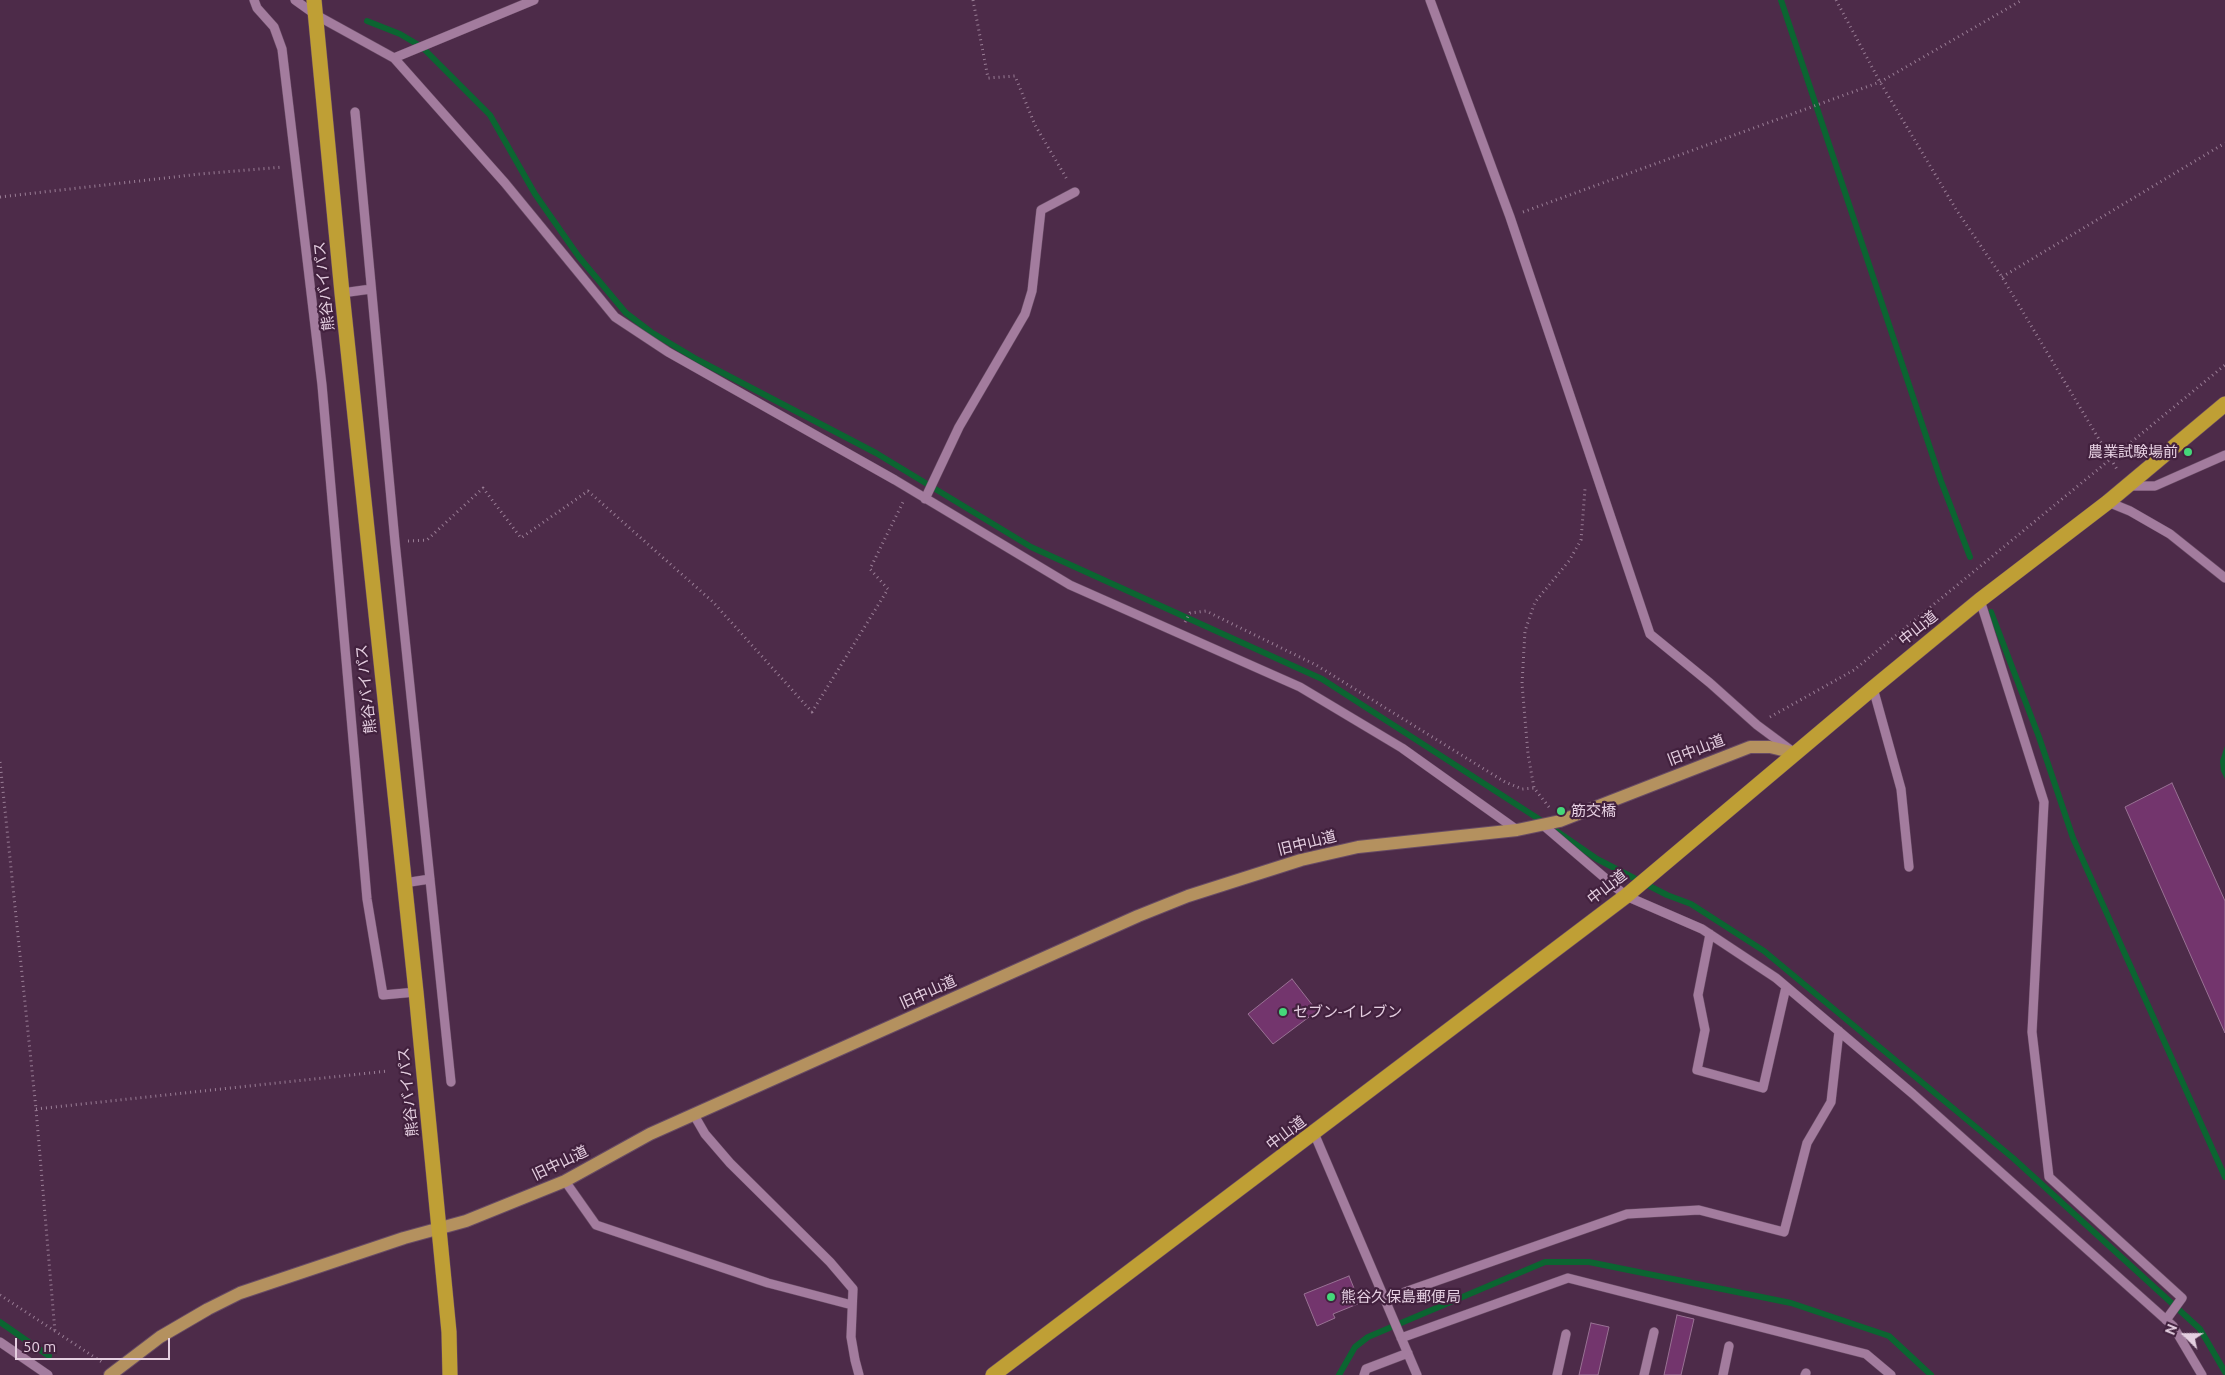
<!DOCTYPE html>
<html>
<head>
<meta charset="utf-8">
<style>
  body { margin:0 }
  #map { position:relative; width:2225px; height:1375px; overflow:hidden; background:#4d2b49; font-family:Ubuntu,sans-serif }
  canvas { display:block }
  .north { position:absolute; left:2160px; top:1310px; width:50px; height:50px; -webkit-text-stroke:4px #42213e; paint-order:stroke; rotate:292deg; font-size:14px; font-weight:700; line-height:20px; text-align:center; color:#e5cfe1 }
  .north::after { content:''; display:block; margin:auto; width:18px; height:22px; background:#e5cfe1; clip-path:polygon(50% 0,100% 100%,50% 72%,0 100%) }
  .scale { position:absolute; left:15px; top:1338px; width:155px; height:22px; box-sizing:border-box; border:2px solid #e5cfe1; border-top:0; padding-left:6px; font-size:15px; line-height:18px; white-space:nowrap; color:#e5cfe1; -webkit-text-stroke:4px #42213e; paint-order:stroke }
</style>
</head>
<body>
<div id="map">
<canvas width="2225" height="1375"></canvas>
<div class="north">N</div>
<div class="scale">50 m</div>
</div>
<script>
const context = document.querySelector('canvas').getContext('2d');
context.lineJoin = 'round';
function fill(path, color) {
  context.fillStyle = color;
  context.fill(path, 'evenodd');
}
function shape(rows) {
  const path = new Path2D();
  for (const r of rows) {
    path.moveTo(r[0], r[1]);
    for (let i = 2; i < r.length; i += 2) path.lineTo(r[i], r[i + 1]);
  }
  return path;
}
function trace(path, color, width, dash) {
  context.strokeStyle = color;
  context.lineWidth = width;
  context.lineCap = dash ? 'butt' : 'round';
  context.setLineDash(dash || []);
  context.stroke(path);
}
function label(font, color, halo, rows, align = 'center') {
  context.font = font + ' Ubuntu,"Noto Sans JP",sans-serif';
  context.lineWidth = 4.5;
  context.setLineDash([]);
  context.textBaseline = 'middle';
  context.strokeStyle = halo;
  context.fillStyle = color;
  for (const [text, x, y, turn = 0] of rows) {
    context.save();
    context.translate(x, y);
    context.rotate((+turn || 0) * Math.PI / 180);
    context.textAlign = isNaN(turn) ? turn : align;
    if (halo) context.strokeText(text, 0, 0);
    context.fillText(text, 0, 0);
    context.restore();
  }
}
const water = shape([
  [2225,746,2225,779,2221,771,2220,761]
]);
const stream = shape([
  [1781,0,1941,481,1970,557],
  [367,21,400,34,422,47,490,115,535,194,579,257,626,313,651,332,698,360,876,453,1031,547,1322,679,1545,823],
  [1991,612,2039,737,2073,838,2225,1177],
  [1555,830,1597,859,1667,895,1691,904,1764,951,2013,1158,2200,1329,2225,1372],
  [0,1322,49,1356],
  [1339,1375,1355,1347,1368,1337,1545,1262,1589,1262,1791,1303,1889,1336,1931,1375]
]);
const building = shape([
  [2172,783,2225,901,2225,1033,2125,807,2172,783],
  [1292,979,1317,1011,1273,1044,1248,1014,1292,979],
  [1349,1276,1360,1303,1333,1314,1335,1318,1317,1326,1304,1294,1349,1276],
  [1677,1315,1694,1319,1681,1375,1664,1375,1677,1315],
  [1591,1323,1609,1327,1598,1375,1579,1375,1591,1323]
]);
const path = shape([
  [973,0,988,78,1015,76,1035,125,1068,181],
  [1836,0,1880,82,1957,211,2002,277,2118,471],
  [0,197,200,174,283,167],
  [1523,212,1880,82,2022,0],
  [2002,277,2225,143],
  [408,541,427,540,483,488,521,538,588,491,713,602,812,712,888,589,870,569,904,500],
  [1185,622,1190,613,1206,611,1316,665,1505,782,1522,789,1534,788],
  [1770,717,1854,670,2225,365],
  [0,762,36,1109,55,1332],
  [1549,807,1534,788,1528,754,1522,684,1525,631,1535,602,1569,561,1581,540,1585,489],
  [36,1109,388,1071],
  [0,1295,102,1362]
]);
const minor = shape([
  [254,0,257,8,274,27,282,49,322,385,367,899,383,995,416,992],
  [295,0,316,15,394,58,505,183,615,317,668,352,895,480,1070,585,1300,687,1402,748,1517,830],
  [1430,0,1510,217,1650,634,1710,683,1757,725,1792,751],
  [394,58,534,0],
  [355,112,395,542,451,1082],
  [342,293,371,289],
  [2129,486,2155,486,2225,455],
  [925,499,959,427,1025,314,1032,291,1041,210,1075,192],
  [2108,502,2130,511,2170,534,2225,578],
  [1980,600,2044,802,2032,1032,2049,1177,2182,1298,2166,1320],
  [1873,688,1901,789,1909,867],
  [1543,825,1626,896,1702,929,1776,978,1913,1094,2173,1326,2202,1375],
  [404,883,430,879],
  [1710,934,1698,995,1705,1030,1697,1070,1763,1088,1786,987],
  [694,1115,705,1134,730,1163,830,1262,853,1289,851,1337,855,1360,859,1375],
  [1314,1133,1417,1375],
  [565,1181,596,1225,768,1283,852,1305],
  [1385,1299,1627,1214,1699,1210,1784,1232,1807,1143,1831,1102,1839,1031],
  [1401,1338,1568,1278,1866,1354,1891,1375],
  [0,1342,48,1375],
  [1364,1375,1366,1369,1408,1353],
  [1557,1375,1566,1334],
  [1644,1375,1654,1332],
  [1723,1375,1729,1346],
  [1805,1375,1806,1373]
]);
const major = shape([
  [110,1375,160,1337,208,1309,240,1293,404,1238,466,1221,565,1181,650,1134,1138,916,1188,896,1301,860,1358,847,1517,830,1560,821,1750,747,1770,747,1795,753]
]);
const highway = shape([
  [314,0,342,293,416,992,449,1332,450,1375],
  [993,1375,1626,896,1873,688,1980,600,2108,502,2225,404]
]);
const markers = [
  [2188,452,5,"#45d77a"],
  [1561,811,5,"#45d77a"],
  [1283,1012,5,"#45d77a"],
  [1331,1297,5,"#45d77a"]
];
const streetNames = [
  ["熊谷バイパス",324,286,-96],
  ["中山道",1918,628,-39],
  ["熊谷バイパス",366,689,-96],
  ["旧中山道",1696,750,-21],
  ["旧中山道",1307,843,-14],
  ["中山道",1607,887,-38],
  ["旧中山道",928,992,-24],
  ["熊谷バイパス",408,1092,-96],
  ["中山道",1286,1133,-37],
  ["旧中山道",560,1163,-26]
];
const poiNames = [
  ["農業試験場前",2178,452,"right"],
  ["筋交橋",1571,811],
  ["セブン-イレブン",1293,1012],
  ["熊谷久保島郵便局",1341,1297]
];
fill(water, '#0b6531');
trace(stream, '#0b6531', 6);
fill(building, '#73356d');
trace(building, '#997294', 1);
trace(minor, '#684b64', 10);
trace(major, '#684b64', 14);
trace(highway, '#684b64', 16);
trace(path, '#9a7e96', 3, [1, 4]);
trace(minor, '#a37c9e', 9);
trace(major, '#b4915f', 12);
trace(highway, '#bf9f35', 15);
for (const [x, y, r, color] of markers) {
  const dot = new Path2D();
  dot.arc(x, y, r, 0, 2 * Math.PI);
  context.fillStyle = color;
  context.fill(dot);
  trace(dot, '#42213e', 2);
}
label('15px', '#e5cfe1', '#42213e', streetNames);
label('15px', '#e5cfe1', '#42213e', poiNames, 'left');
</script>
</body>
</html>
